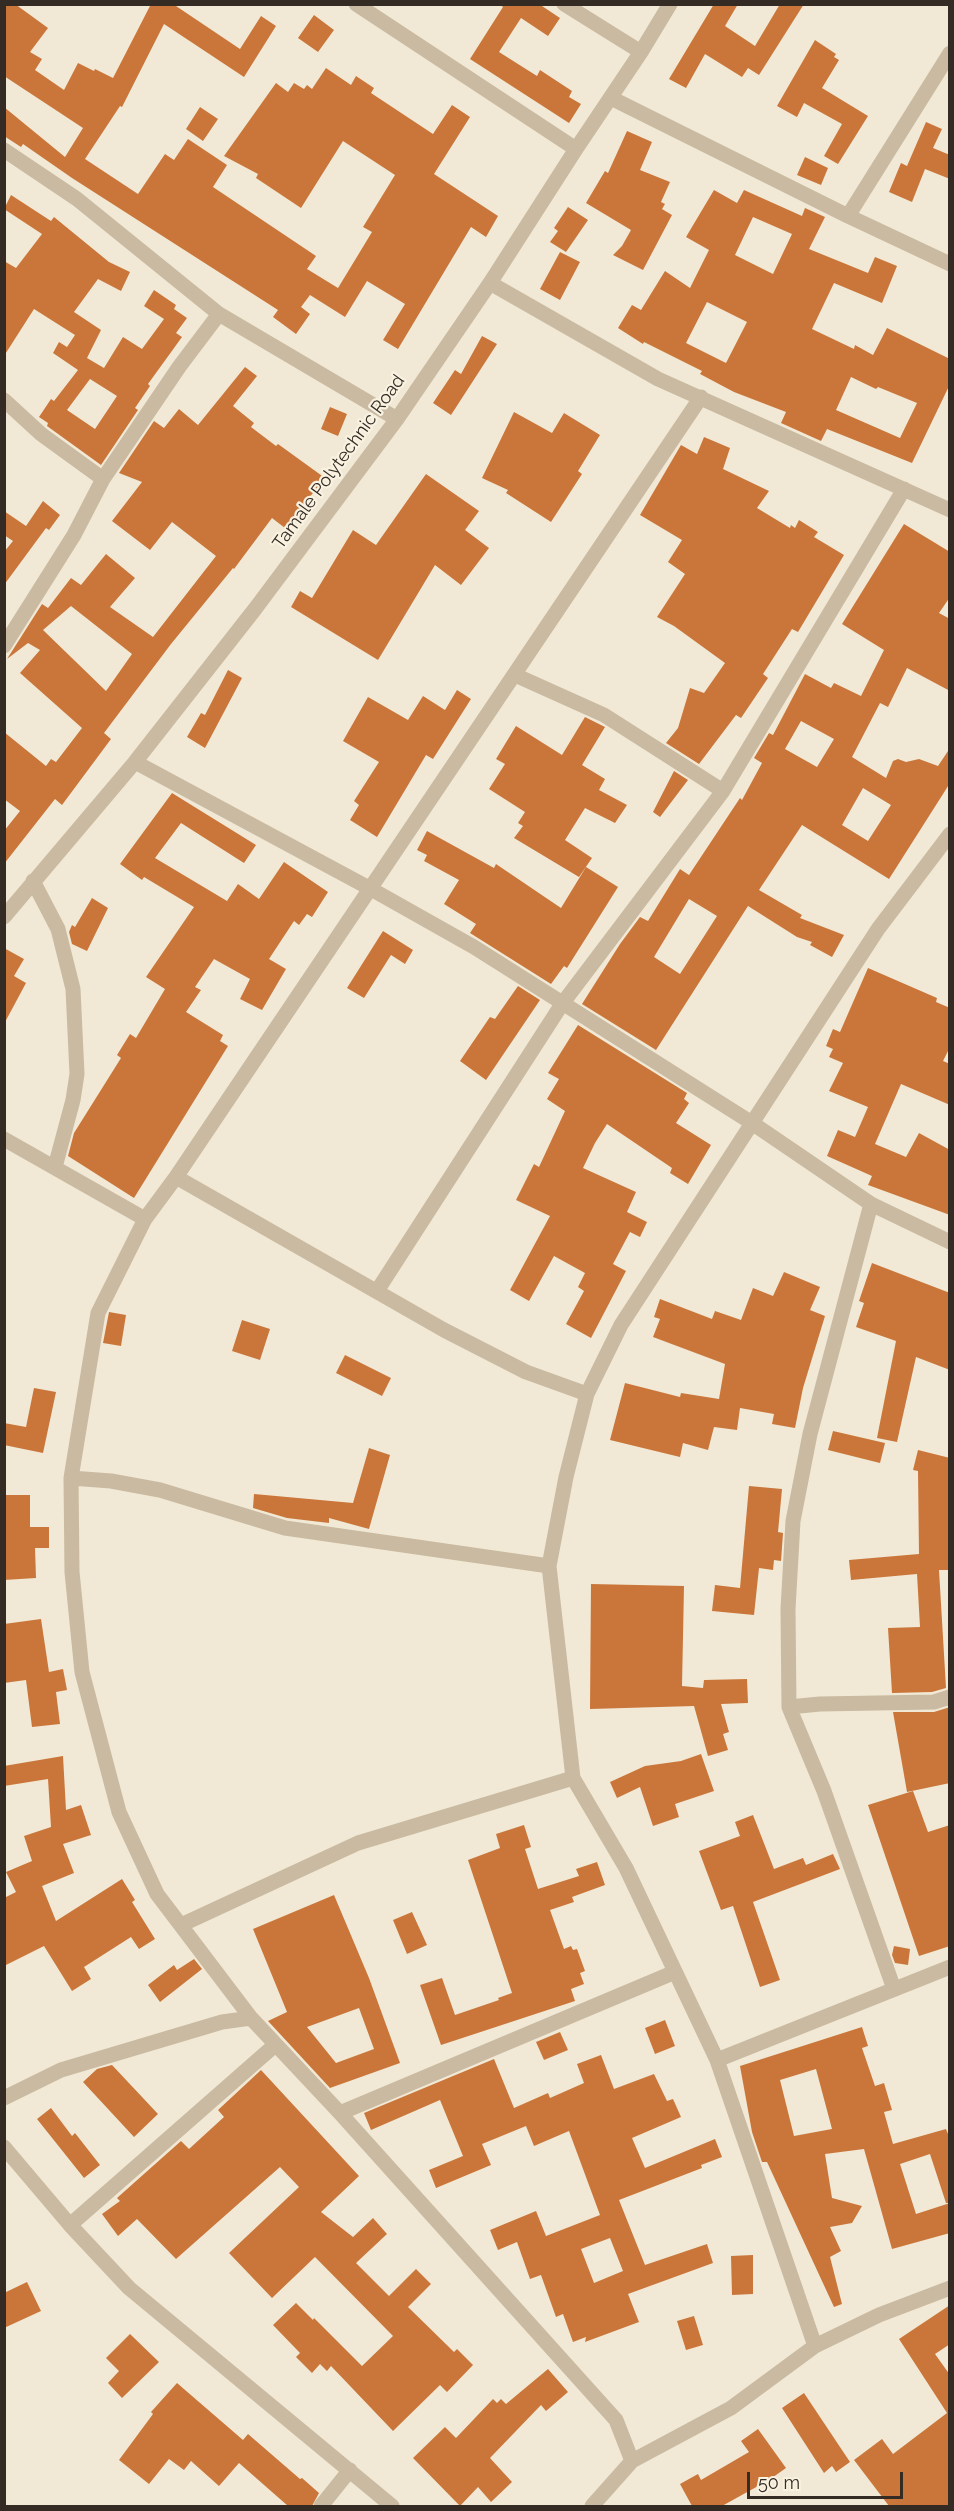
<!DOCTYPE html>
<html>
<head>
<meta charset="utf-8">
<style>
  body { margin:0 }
  #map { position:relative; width:954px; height:2511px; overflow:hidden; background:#f1e9d5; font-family:Raleway,sans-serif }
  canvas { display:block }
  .frame { position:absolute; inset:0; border:6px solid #332b24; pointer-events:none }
  .scale { position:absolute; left:747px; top:2472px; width:156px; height:27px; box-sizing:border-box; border:3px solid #332b24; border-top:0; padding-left:8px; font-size:18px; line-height:21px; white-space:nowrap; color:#332b24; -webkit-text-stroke:4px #f9f2e1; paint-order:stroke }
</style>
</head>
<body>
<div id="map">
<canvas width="954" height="2511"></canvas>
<div class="frame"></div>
<div class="scale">50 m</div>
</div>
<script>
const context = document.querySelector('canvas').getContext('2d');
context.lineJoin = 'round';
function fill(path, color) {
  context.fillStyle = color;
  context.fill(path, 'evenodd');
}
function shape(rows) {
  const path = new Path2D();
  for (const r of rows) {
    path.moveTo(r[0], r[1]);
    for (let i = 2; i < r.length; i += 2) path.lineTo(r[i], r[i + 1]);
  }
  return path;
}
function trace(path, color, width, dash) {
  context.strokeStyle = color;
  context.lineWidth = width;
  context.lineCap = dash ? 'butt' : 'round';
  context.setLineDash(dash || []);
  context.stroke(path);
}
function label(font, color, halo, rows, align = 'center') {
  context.font = font + ' Raleway,sans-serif';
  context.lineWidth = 4.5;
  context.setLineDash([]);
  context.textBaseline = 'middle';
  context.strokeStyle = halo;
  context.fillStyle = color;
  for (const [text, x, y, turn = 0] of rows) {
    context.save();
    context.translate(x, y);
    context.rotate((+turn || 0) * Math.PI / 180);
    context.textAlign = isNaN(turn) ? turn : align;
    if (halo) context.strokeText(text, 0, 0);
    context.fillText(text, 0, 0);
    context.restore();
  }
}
const building = shape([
  [4,4,15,4,48,28,30,52,42,59,35,70,64,90,78,63,94,71,95,69,113,78,151,4,173,4,240,49,261,16,276,26,244,77,164,24,122,107,120,106,85,159,138,194,165,154,174,160,188,139,227,165,213,187,316,256,307,269,338,288,372,232,363,227,395,175,343,141,301,208,256,178,258,174,224,156,276,83,288,92,294,83,304,89,307,85,312,89,326,68,351,85,356,76,374,88,371,93,433,134,452,105,470,117,434,174,498,216,486,237,471,227,398,349,383,340,405,304,367,281,345,317,310,295,301,307,310,314,296,334,273,317,278,310,72,178,23,144,21,147,4,136,4,107,65,157,83,128,4,76],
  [500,4,539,4,560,18,548,36,521,18,499,52,537,76,540,70,572,91,569,97,581,104,569,123,470,59,503,7],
  [714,4,738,4,725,26,755,46,780,4,804,4,759,75,748,68,742,77,705,54,686,88,669,79],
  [314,15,334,30,318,52,298,38],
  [815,40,836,54,834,57,839,60,822,88,868,116,838,164,824,156,842,124,804,103,797,117,777,106],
  [200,107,218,119,203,141,186,129],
  [926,122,942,129,933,148,950,155,950,179,925,169,912,202,889,192,901,163,907,166],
  [627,131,652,142,640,170,670,182,661,202,665,204,662,209,672,215,643,270,613,255,622,246,631,230,586,203,605,171,608,173],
  [805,157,828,168,821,185,797,175],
  [714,190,737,203,744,190,802,216,805,208,825,217,809,249,868,273,875,257,897,266,882,303,834,283,812,329,854,349,855,345,873,355,887,328,950,359,950,384,912,463,827,429,821,441,781,423,786,412,734,392,700,374,702,371,644,342,643,344,618,328,632,305,641,310,665,271,690,288,709,250,686,237],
  [753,217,792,234,773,274,735,255],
  [707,302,747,322,726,363,686,343],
  [851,377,876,389,878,387,917,403,900,438,836,410],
  [11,195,51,221,54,217,109,262,130,272,121,291,98,279,74,312,101,330,87,358,104,368,123,337,142,349,164,319,144,306,154,290,176,305,174,309,187,318,176,333,182,337,148,384,150,386,135,408,138,410,101,465,47,426,48,423,39,417,51,399,54,401,78,370,53,353,59,342,67,347,75,335,34,309,4,356,4,261,16,268,42,234,4,209],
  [90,379,117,396,95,429,67,410],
  [568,207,588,220,566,252,550,242,558,231,554,228],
  [560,252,580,262,560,300,540,289],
  [482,336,497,344,451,415,433,403,455,370,461,374],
  [245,367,257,376,233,406,254,423,251,427,276,446,278,444,325,478,285,528,272,518,234,569,233,568,171,644,104,733,111,739,62,805,55,799,4,864,4,831,20,811,4,799,4,732,46,766,51,759,56,762,82,728,20,673,40,650,28,643,7,659,42,604,48,608,71,578,81,585,106,554,135,578,110,607,153,637,216,556,172,522,150,550,112,521,142,482,119,473,154,421,164,428,179,409,198,425],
  [71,606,132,654,106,691,43,630],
  [330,407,347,414,338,436,321,429],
  [514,412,552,433,564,413,600,435,578,471,582,474,551,522,506,493,508,490,482,478],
  [704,437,730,448,723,469,769,491,757,508,790,528,791,525,795,528,799,520,818,532,814,537,844,555,798,632,792,629,763,674,768,678,741,718,736,715,699,764,666,743,678,728,690,688,704,693,725,663,674,626,657,617,685,574,668,562,682,540,640,515,681,445,697,454],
  [426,474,479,511,465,530,489,548,461,585,435,565,378,660,291,607,300,591,312,598,353,530,376,545],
  [43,501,60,515,49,530,46,528,4,585,4,552,13,541,4,535,4,511,26,526],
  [904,524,950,552,950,597,939,613,950,619,950,691,907,668,888,707,880,703,852,757,886,778,893,761,898,759,906,762,919,759,938,766,950,748,950,783,889,879,802,825,759,890,802,915,800,918,844,935,832,957,810,945,812,942,797,937,748,906,656,1050,582,1004,620,944,640,917,648,921,680,869,689,875,740,798,742,800,762,763,754,758,769,733,773,735,805,674,831,688,834,683,861,696,884,650,842,624],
  [801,721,834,739,817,767,785,749],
  [863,788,891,805,868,841,842,825],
  [689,899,717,916,680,974,654,957],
  [228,670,242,678,205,748,187,737,201,713,205,715],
  [457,690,471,699,433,759,426,755,377,837,350,820,359,805,354,801,379,762,343,741,368,697,408,720,423,696,445,710],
  [585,717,605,727,582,765,605,779,599,790,627,805,615,823,585,808,565,840,592,858,579,877,514,838,523,826,518,823,525,812,489,789,505,764,496,759,516,726,562,755],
  [674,771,688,780,660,817,653,812],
  [172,793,256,845,244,863,181,823,155,858,227,901,238,884,259,899,284,862,328,892,312,917,307,914,299,925,294,921,269,959,286,969,262,1010,240,999,250,979,214,959,195,987,201,990,186,1012,223,1035,220,1041,228,1046,134,1198,68,1156,74,1133,121,1058,117,1055,130,1034,136,1038,165,989,146,977,194,907,144,877,142,880,120,864],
  [427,831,494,868,496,864,561,908,586,867,618,887,567,968,564,966,551,984,470,933,476,924,444,904,459,880,424,861,427,855,417,850],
  [92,898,108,908,87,951,72,944,69,932,72,925,75,927],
  [383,931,413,950,405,964,391,955,364,998,347,988],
  [4,948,24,959,14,976,26,983,4,1024],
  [868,968,937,998,936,1002,950,1008,950,1047,943,1061,950,1064,950,1105,901,1084,875,1144,906,1157,919,1133,950,1150,950,1215,868,1185,872,1176,827,1156,838,1130,855,1137,868,1107,829,1091,843,1063,829,1057,833,1049,826,1046,833,1029,840,1032],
  [518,986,540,1000,486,1080,460,1061,490,1017,495,1019],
  [578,1025,687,1093,684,1099,689,1103,676,1123,711,1145,688,1184,670,1173,672,1168,607,1124,595,1143,583,1168,636,1192,627,1212,647,1222,640,1237,630,1232,613,1264,626,1271,591,1338,566,1324,584,1291,578,1287,585,1273,554,1256,529,1301,510,1290,550,1216,516,1200,534,1164,539,1167,565,1111,547,1099,559,1079,548,1073],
  [872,1263,950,1293,950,1370,916,1357,897,1442,877,1438,896,1341,856,1327,864,1303,859,1301],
  [784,1272,820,1287,810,1310,825,1316,803,1388,795,1428,772,1424,774,1414,740,1408,737,1430,714,1427,708,1450,683,1443,680,1457,610,1440,625,1383,680,1397,681,1393,719,1399,725,1364,653,1337,660,1319,654,1317,660,1299,712,1319,715,1311,741,1320,753,1288,773,1296],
  [109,1312,126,1315,121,1346,103,1343],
  [242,1320,270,1329,260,1360,232,1351],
  [345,1355,391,1378,382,1396,336,1373],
  [34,1388,56,1392,43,1453,4,1445,4,1423,26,1427],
  [833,1431,885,1443,880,1463,828,1450],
  [369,1448,390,1455,369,1529,329,1518,329,1523,287,1518,253,1508,254,1494,353,1503],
  [918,1450,950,1458,950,1570,939,1570,946,1688,932,1692,892,1693,888,1628,920,1627,917,1574,851,1580,849,1560,919,1554,918,1471,913,1470],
  [749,1486,782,1489,778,1532,783,1533,781,1561,774,1560,773,1570,759,1568,754,1615,712,1611,715,1585,740,1588],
  [5,1495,30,1495,30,1527,49,1527,49,1548,35,1548,36,1578,4,1580],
  [591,1584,684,1586,682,1686,703,1688,704,1680,747,1679,748,1703,721,1704,729,1732,723,1734,728,1750,708,1756,694,1706,590,1709],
  [41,1619,49,1672,63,1669,67,1690,56,1692,60,1724,32,1727,26,1680,4,1683,4,1624],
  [950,1707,950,1783,907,1792,893,1712,934,1712],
  [701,1754,714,1791,675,1804,679,1817,653,1826,640,1787,617,1798,610,1782,645,1766,681,1761],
  [63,1756,66,1810,81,1805,91,1835,63,1844,74,1873,42,1886,56,1921,122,1879,135,1900,132,1902,155,1939,139,1949,131,1937,84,1967,91,1979,72,1991,44,1946,4,1966,4,1898,16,1892,6,1872,32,1861,24,1836,51,1827,48,1779,4,1786,4,1766],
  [913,1791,928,1832,950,1825,950,1946,919,1956,868,1805],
  [753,1815,774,1869,803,1858,806,1865,833,1854,840,1869,753,1902,780,1980,760,1987,733,1906,721,1910,699,1851,740,1836,735,1822],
  [524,1825,531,1847,525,1849,538,1889,579,1876,576,1869,597,1862,605,1885,572,1897,574,1902,550,1910,564,1949,571,1946,573,1950,577,1949,585,1971,580,1973,584,1984,571,1989,575,2001,441,2045,420,1985,442,1978,455,2015,499,2000,498,1998,512,1993,468,1860,500,1848,496,1834],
  [334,1895,369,1978,400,2063,330,2088,268,2021,287,2012,253,1929],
  [359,2008,374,2049,336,2063,307,2027],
  [412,1912,427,1945,407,1954,393,1920],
  [894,1946,910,1949,908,1965,895,1963,892,1955],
  [194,1959,202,1969,160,2002,148,1985,174,1965,177,1970],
  [665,2020,675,2046,655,2054,645,2028],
  [862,2027,868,2046,862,2048,875,2086,884,2083,892,2110,884,2112,893,2144,946,2129,950,2139,950,2203,946,2203,930,2154,900,2164,916,2214,950,2203,950,2233,892,2249,864,2149,825,2154,832,2198,862,2206,852,2223,830,2227,841,2251,830,2257,842,2304,834,2307,767,2162,762,2162,752,2132,740,2066],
  [816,2069,832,2129,794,2136,780,2080],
  [560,2032,568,2050,544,2060,536,2042],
  [601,2055,614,2089,654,2074,667,2101,673,2099,681,2117,632,2138,645,2168,715,2139,722,2157,701,2165,702,2168,619,2200,645,2265,707,2244,713,2263,628,2294,639,2322,585,2342,586,2337,573,2342,563,2314,556,2317,541,2275,530,2279,517,2242,498,2250,490,2230,536,2211,546,2236,600,2215,569,2131,534,2146,526,2126,482,2144,491,2165,436,2188,429,2170,463,2156,440,2100,371,2130,364,2113,494,2059,514,2108,548,2093,550,2098,584,2083,577,2064],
  [610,2238,623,2271,594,2283,581,2249],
  [112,2065,158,2114,134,2137,83,2082,97,2069],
  [261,2070,359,2176,321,2212,353,2237,373,2218,387,2234,356,2263,389,2296,416,2269,431,2284,408,2307,454,2352,457,2349,473,2365,447,2392,440,2385,393,2431,331,2366,327,2371,320,2364,312,2373,296,2357,300,2353,273,2325,296,2303,313,2320,314,2318,362,2366,393,2336,315,2257,272,2298,229,2253,299,2187,280,2167,176,2259,137,2219,118,2236,102,2214,120,2201,117,2198,181,2141,189,2149,224,2117,218,2110],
  [51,2108,72,2136,75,2133,100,2165,84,2178,37,2119],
  [753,2255,753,2294,732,2295,731,2256],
  [27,2282,41,2311,4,2328,4,2293],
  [950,2305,950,2344,935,2354,950,2375,950,2506,889,2506,854,2460,882,2439,893,2454,947,2413,899,2339],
  [694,2316,703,2345,686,2350,677,2321],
  [130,2334,159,2362,122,2398,108,2383,119,2371,106,2358],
  [548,2369,568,2392,546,2411,541,2405,490,2458,512,2482,491,2502,478,2487,460,2506,413,2458,445,2427,456,2438,493,2399,497,2403,501,2399,506,2404],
  [177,2383,243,2440,248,2434,300,2479,302,2478,319,2493,312,2506,288,2506,239,2463,219,2486,191,2461,184,2470,169,2459,149,2484,119,2460,153,2414,151,2412],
  [804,2393,850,2462,836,2472,832,2466,824,2473,782,2408],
  [758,2429,786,2468,769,2480,722,2506,692,2506,680,2484,698,2474,701,2480,749,2452,741,2441]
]);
const minor = shape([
  [356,4,576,149],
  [564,4,641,52],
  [611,98,848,216,950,264],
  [4,150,77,199,219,314,397,419],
  [848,216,950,53],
  [490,283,658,379,950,510],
  [4,400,41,434,103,479],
  [4,646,74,535,103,479,179,367,219,314],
  [515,675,604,715,723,791],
  [135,762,371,889,474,947,752,1123,871,1204,950,1242],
  [33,881,58,929,73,989,77,1074,73,1100,55,1167],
  [4,917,135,762,255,609,397,419,490,283,576,149,641,52,670,4],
  [4,1139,145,1219],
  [176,1177,444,1330,526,1372,587,1394],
  [871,1204,810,1434,793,1521,788,1609,789,1707,824,1791,894,1989],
  [377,1291,562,1004,723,791,904,489],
  [71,1478,111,1481,160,1490,285,1528,549,1566],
  [789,1707,820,1704,934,1702,950,1697],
  [181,1925,358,1843,573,1778],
  [717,2060,950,1967],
  [4,2098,61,2070,222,2022,251,2018],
  [340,2113,675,1972],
  [4,2147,70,2225,129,2288,392,2506],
  [70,2225,275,2045],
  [815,2346,717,2060,626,1868,573,1778,549,1566,566,1477,587,1394,621,1325,878,929,950,834],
  [632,2461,616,2420,340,2113,251,2018,157,1894,119,1812,82,1672,72,1572,71,1478,98,1313,145,1219,176,1177,701,397],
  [321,2506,350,2470],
  [592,2506,632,2461,731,2408,815,2346,879,2315,950,2288]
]);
const streetNames = [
  ["Tamale Polytechnic Road",339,462,-54]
];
fill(building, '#ca763a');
trace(minor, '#c9baa1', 15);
label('18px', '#332b24', '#f9f2e1', streetNames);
</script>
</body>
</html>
